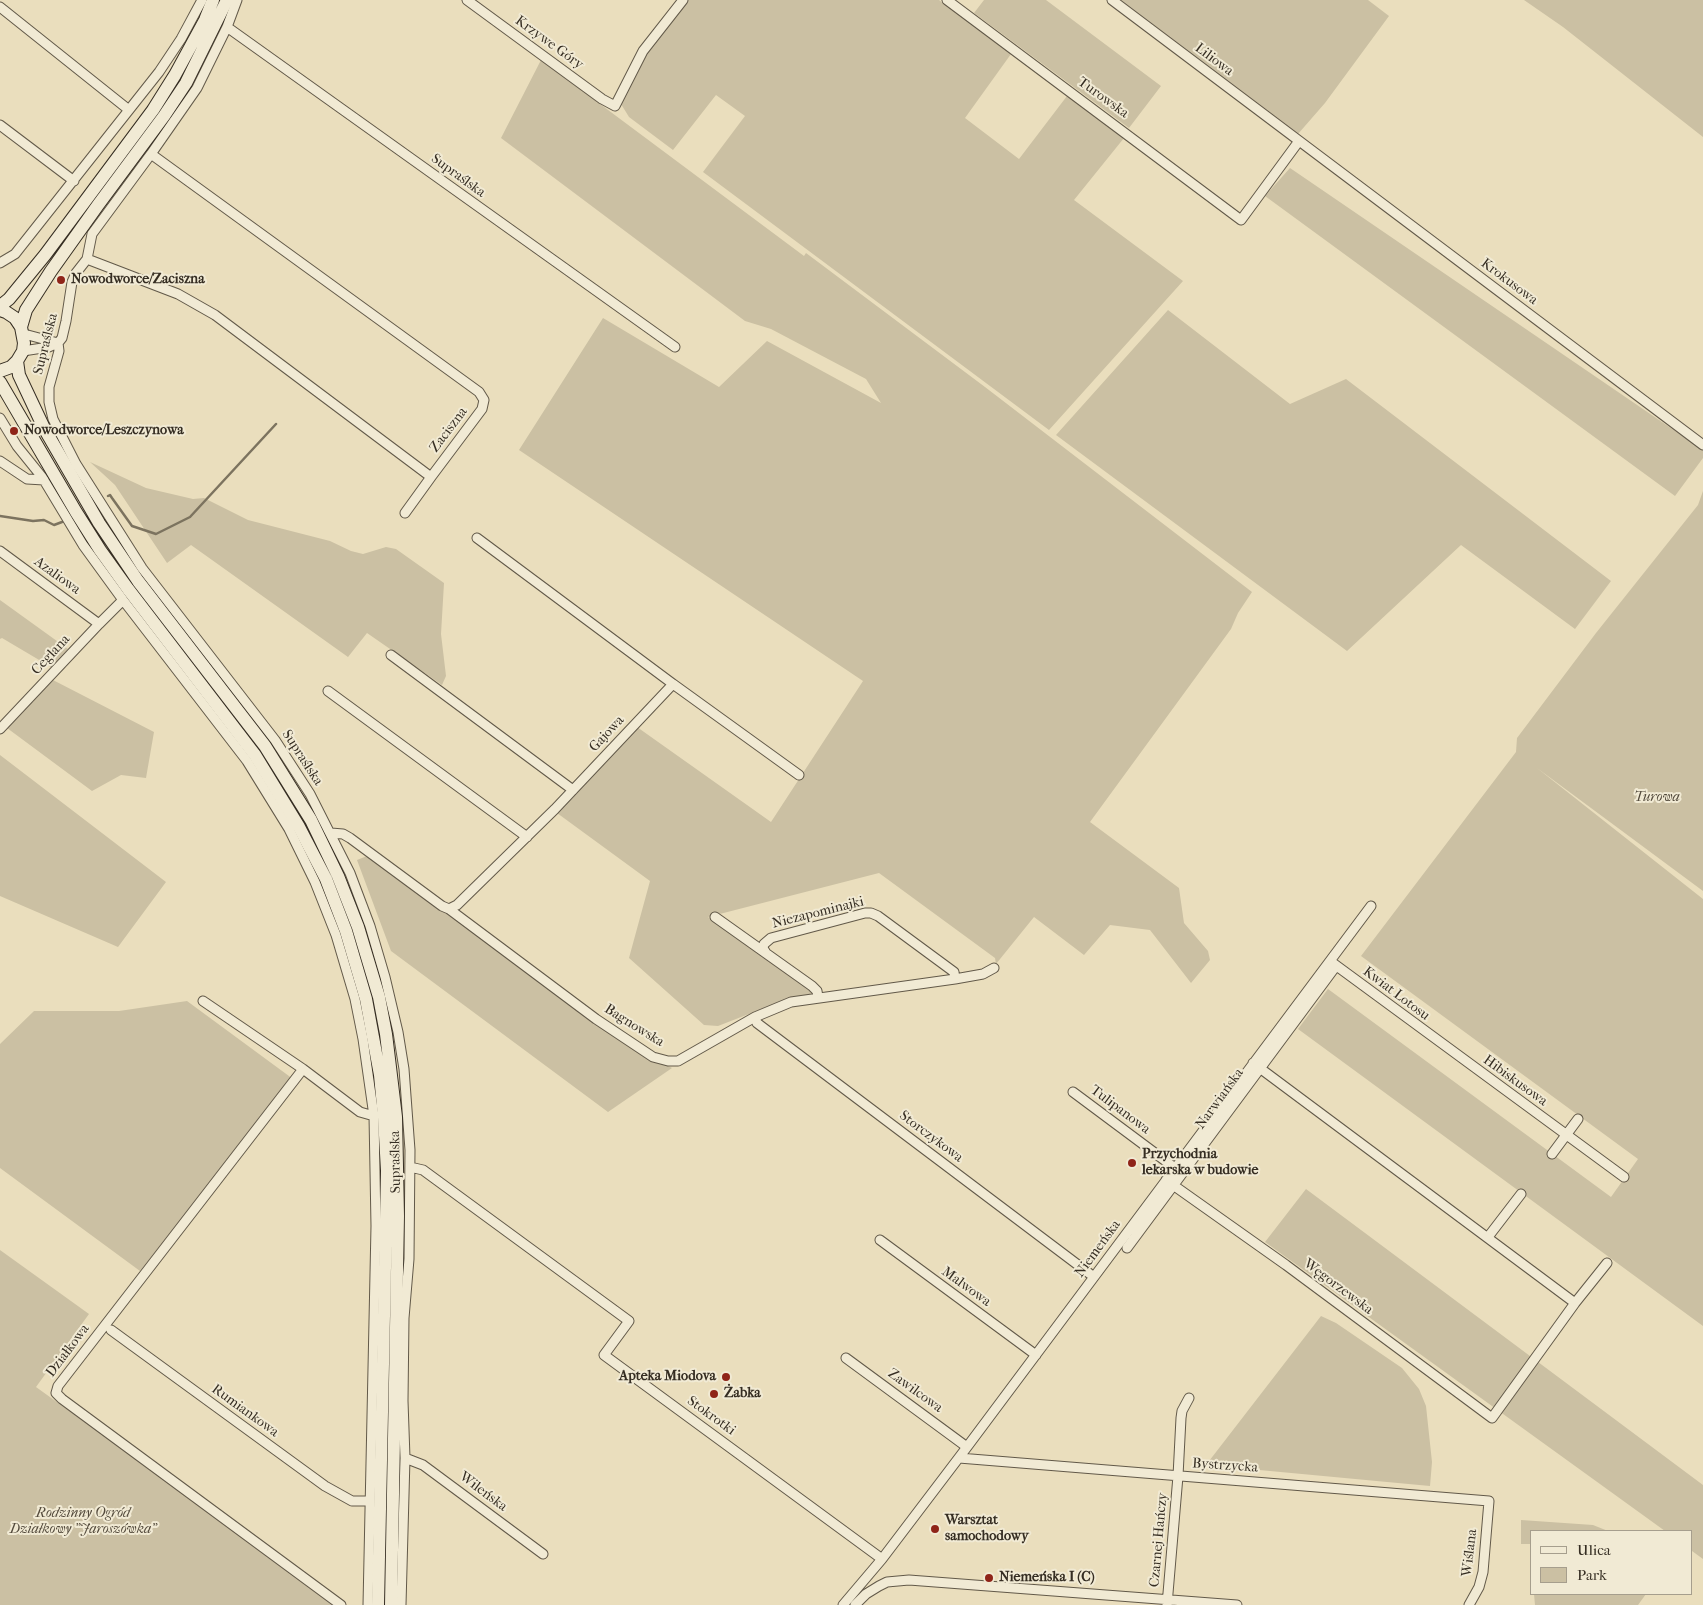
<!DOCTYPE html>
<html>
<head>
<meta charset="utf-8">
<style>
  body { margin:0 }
  #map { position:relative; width:1703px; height:1605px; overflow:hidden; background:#eadebd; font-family:"IM FELL French Canon",serif }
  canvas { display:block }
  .legend { position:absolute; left:1530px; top:1530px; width:162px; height:65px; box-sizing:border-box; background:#f1ead4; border:1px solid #a69e8d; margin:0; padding:6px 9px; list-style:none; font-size:15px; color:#352d22 }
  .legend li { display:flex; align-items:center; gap:10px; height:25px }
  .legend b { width:25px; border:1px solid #a69e8d }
</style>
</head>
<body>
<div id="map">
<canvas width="1703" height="1605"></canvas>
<ul class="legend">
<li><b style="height:6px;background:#f1ead4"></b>Ulica</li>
<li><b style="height:14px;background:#cbc0a3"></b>Park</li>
</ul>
</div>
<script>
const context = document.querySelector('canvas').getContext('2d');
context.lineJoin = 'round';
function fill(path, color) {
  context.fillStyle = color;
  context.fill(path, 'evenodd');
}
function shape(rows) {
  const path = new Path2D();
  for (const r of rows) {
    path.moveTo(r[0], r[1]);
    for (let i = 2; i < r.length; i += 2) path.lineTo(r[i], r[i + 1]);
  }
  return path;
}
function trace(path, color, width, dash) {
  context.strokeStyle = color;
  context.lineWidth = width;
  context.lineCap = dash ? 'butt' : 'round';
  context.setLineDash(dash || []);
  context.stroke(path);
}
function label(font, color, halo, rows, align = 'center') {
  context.font = font + ' "IM FELL French Canon",serif';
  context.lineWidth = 4;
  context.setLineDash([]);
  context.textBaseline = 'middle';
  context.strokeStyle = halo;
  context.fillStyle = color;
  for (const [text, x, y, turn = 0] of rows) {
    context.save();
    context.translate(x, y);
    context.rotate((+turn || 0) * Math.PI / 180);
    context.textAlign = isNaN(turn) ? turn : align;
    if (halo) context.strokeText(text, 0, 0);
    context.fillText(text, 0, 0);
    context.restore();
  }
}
const green = shape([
  [688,0,939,0,1011,54,965,118,1019,159,1067,96,1124,138,1074,200,1183,281,1049,430,703,172,745,116,716,95,673,150,629,117,621,104,625,91,641,61],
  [984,0,1046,0,1161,86,1129,128,974,13],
  [1117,0,1368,0,1389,16,1325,103,1298,134],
  [1524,0,1703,0,1703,137,1563,27],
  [541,60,804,256,806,253,985,387,1252,592,1238,613,1231,629,1090,822,1179,888,1184,923,1208,951,1210,960,1191,983,1150,930,1110,925,1084,955,1034,917,996,964,995,958,879,873,708,917,815,994,790,998,718,1026,704,1025,629,958,650,881,557,813,637,727,771,822,863,681,519,450,603,318,719,387,767,341,881,403,866,379,771,329,745,321,501,138],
  [1290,168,1703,450,1703,458,1675,496,1265,196],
  [1168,310,1290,404,1346,379,1611,581,1575,629,1461,545,1347,651,1056,435],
  [90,462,146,488,193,499,204,498,248,520,330,541,351,551,363,554,386,547,396,549,444,583,441,634,446,676,442,685,367,633,348,657,191,545,167,563,115,485],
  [1703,491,1703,891,1537,768,1703,899,1703,1326,1298,1029,1328,989,1611,1197,1638,1159,1361,956,1516,752,1517,738,1596,633,1698,505],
  [0,600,68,649,51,667,2,638,0,639],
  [51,679,154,732,146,778,121,775,92,791,7,728],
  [0,755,166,882,118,947,0,896],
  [367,856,657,1060,672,1068,608,1112,391,951,357,860],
  [187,1001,293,1079,140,1271,0,1168,0,1044,34,1011,119,1011],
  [1306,1189,1703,1485,1703,1559,1692,1551,1692,1531,1665,1531,1265,1242],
  [0,1250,89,1314,36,1387,154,1472,333,1605,0,1605],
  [1321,1316,1336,1323,1402,1368,1419,1389,1426,1406,1432,1462,1430,1486,1206,1465],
  [1521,1520,1593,1525,1608,1531,1532,1531,1532,1581,1531,1544,1521,1544],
  [1534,1594,1646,1594,1638,1605,1535,1605]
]);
const stream = shape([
  [108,496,110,495,112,498,132,526,156,534,190,517,276,424],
  [0,516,33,521,44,520,54,525,62,522]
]);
const minor = shape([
  [237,0,227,27,197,88,151,154,92,234,87,259,76,273,72,282,66,321,62,338,58,343,59,351,49,387,49,402,53,419,76,464,142,568,275,740,310,794,350,873,370,926,385,977,398,1032,404,1069,410,1150,409,1259,404,1318,403,1401,405,1458,401,1605],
  [467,0,602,99,615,106,643,51,683,0],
  [947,0,1241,220,1299,141],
  [1112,0,1703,445],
  [0,7,129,110],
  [227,27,675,347],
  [0,125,74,181],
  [87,259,178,294,215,315,431,477,482,409,484,400,479,392,151,154],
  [0,263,15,254,159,72,181,39,202,0],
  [24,334,58,343],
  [23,351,49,347,58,343],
  [0,418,17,446,42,477,83,545,123,600,247,761,289,829,315,882,336,935,355,999,363,1039,374,1116,376,1226,368,1605],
  [0,461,27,479,44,480],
  [405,513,431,477],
  [477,538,673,684],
  [0,551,99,624],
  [391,655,573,790],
  [328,691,527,837],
  [0,729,99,624,123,600],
  [331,833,343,834,350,838,442,906,449,909,596,1019,653,1057,668,1061,678,1061,755,1017,791,1002,955,979,983,974,994,968],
  [449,909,457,905,555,809,673,684,799,775],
  [715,917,812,986,817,991,818,997],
  [766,953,763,948,764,944,771,938,865,913,871,913,878,916,954,972,955,979],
  [1330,961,1624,1177],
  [203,1001,303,1069,360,1112,374,1116],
  [755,1017,757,1023,1094,1277],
  [1253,1063,1575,1303],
  [303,1069,58,1386,56,1393,62,1399,341,1605],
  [1073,1092,1175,1168],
  [1552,1154,1578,1119],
  [410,1167,423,1170,629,1321,604,1355,882,1559],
  [1166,1180,1286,1265,1492,1418,1575,1303,1607,1263],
  [1488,1237,1521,1194],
  [880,1240,1036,1355],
  [1127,1248,1336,966],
  [111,1330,325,1486,352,1501,369,1501],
  [846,1358,967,1447],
  [405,1458,423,1465,543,1554],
  [959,1458,1489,1501,1483,1572,1479,1587,1469,1605],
  [843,1605,882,1559,967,1447,1371,906],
  [855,1605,866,1594,879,1586,887,1582,909,1580,1237,1605],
  [1167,1605,1178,1476,1181,1418,1182,1411,1189,1398]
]);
const secondary = shape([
  [0,306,9,299,45,255,153,110,175,75,205,20,213,0],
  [0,310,6,312,15,318,21,327,24,343,23,351,17,361,11,367,0,371],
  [21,327,26,310,51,271,98,205,164,116,186,83,227,0],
  [17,361,19,375,44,428,99,523,138,581,265,746,311,820,338,876,358,927,379,997,386,1034,396,1117,398,1216,391,1605],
  [0,382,76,512,100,550,128,589,255,755,299,827,326,879,346,931,366,999,380,1075,384,1117,387,1171,378,1605]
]);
const markers = [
  [61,280,5,"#8f2418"],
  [14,431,5,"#8f2418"],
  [1132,1163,5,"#8f2418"],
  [726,1377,5,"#8f2418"],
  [714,1394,5,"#8f2418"],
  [935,1529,5,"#8f2418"],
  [989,1578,5,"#8f2418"]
];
const streetNames = [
  ["Krzywe Góry",549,43,36],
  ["Liliowa",1214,60,37],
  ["Turowska",1103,98,36],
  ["Supraślska",458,176,36],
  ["Krokusowa",1509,282,37],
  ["Supraślska",46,344,-76],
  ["Zaciszna",449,430,-53],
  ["Azaliowa",57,576,36],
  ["Ceglana",51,655,-47],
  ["Gajowa",607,734,-47],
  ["Supraślska",302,758,57],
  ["Niezapominajki",818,913,-14],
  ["Kwiat Lotosu",1396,994,37],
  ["Bagnowska",634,1026,32],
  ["Hibiskusowa",1515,1081,36],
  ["Narwiańska",1220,1099,-54],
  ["Tulipanowa",1120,1110,37],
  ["Storczykowa",931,1137,37],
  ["Supraślska",396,1162,-91],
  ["Niemeńska",1098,1249,-54],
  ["Malwowa",966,1287,36],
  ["Węgorzewska",1338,1287,37],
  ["Działkowa",68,1351,-53],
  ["Zawilcowa",915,1391,36],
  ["Rumiankowa",245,1411,36],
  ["Stokrotki",711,1416,36],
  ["Bystrzycka",1225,1466,4],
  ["Wileńska",483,1492,37],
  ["Czarnej Hańczy",1159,1540,-85],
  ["Wiślana",1470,1553,-83]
];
const poiNames = [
  ["Nowodworce/Zaciszna",71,280],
  ["Nowodworce/Leszczynowa",24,431],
  ["Przychodnia",1142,1155],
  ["lekarska w budowie",1142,1171],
  ["Apteka Miodova",716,1377,"right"],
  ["Żabka",724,1394],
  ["Warsztat",945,1521],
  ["samochodowy",945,1537],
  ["Niemeńska I (C)",999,1578]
];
const parkNames = [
  ["Turowa",1657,798],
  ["Rodzinny Ogród",83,1514],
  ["Działkowy \"Jaroszówka\"",83,1530]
];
fill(green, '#cbc0a3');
trace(stream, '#7c735f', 2.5);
trace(minor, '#625949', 11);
trace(secondary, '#352d22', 14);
trace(minor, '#f1ead4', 9);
trace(secondary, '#f1ead4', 12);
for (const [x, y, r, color] of markers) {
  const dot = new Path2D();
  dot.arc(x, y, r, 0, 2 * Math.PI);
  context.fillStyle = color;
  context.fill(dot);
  trace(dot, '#f1ead4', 2);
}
label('14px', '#352d22', '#f1ead4', streetNames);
label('bold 14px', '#352d22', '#f1ead4', poiNames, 'left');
label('italic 14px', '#534a3c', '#f1ead4', parkNames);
</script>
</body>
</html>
